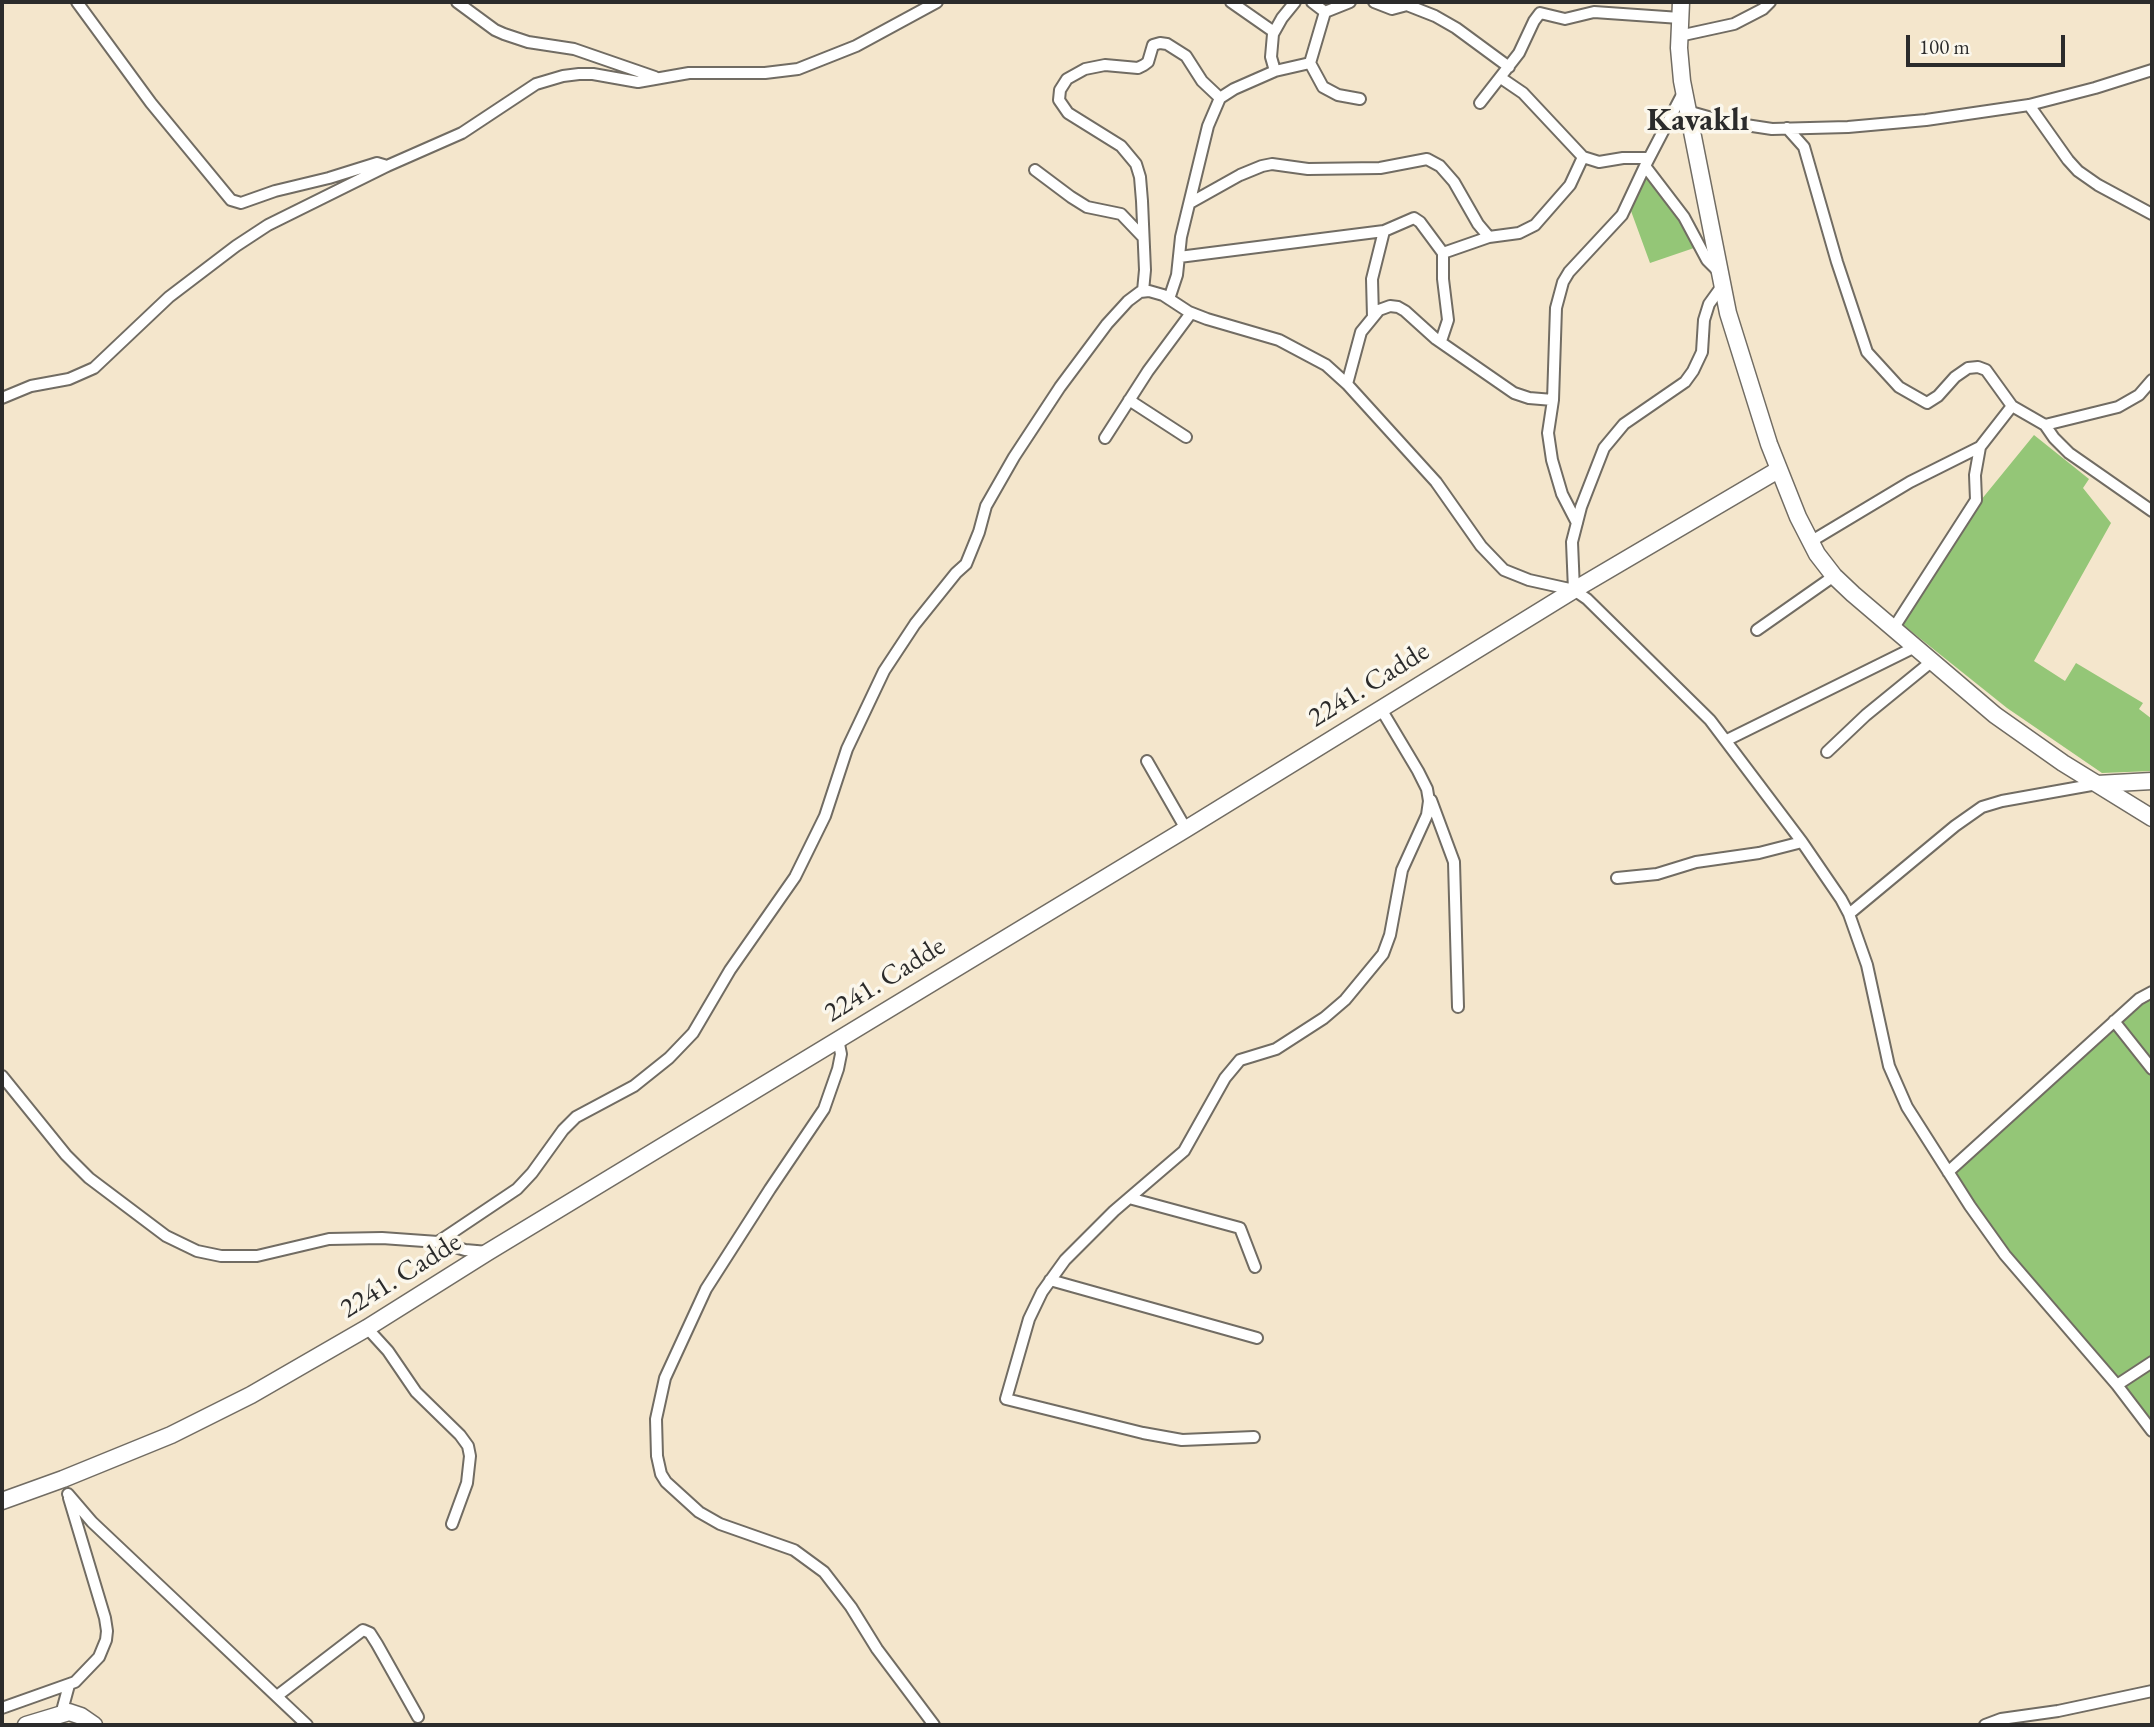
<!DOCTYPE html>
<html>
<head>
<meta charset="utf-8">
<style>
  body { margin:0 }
  #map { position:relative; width:2154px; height:1727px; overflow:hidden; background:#f4e6cc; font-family:"EB Garamond",serif }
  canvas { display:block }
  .frame { position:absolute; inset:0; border:4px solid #2b2b2b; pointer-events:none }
  .scale { position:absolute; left:1906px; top:35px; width:159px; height:32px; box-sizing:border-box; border:4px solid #2b2b2b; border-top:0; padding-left:9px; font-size:21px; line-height:24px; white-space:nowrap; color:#2b2b2b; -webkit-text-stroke:5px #fbf7ec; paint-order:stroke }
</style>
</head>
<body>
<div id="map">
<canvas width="2154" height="1727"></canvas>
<div class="frame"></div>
<div class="scale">100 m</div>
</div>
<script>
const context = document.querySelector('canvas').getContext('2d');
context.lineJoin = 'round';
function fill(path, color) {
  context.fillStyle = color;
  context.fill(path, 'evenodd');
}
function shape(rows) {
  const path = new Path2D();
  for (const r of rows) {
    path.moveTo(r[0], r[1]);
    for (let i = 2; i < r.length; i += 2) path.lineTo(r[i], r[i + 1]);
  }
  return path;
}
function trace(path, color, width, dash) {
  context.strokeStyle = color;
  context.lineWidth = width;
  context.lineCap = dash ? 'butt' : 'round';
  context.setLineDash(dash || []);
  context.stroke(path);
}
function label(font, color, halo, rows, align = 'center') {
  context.font = font + ' "EB Garamond",serif';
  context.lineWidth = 7;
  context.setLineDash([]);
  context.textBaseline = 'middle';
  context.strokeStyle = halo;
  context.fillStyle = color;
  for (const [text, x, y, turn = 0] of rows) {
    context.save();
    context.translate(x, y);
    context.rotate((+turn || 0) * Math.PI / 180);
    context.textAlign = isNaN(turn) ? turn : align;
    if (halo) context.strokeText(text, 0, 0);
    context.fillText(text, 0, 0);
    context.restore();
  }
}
const green = shape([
  [1647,176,1683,222,1694,248,1650,263,1631,211,1636,190],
  [2034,435,2089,479,2083,488,2111,523,2034,661,2065,681,2076,663,2143,703,2139,709,2152,719,2152,771,2102,773,2007,708,1902,624,1981,500],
  [2152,997,2152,1359,2117,1382,2013,1262,1954,1173,2141,1003],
  [2152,1365,2152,1425,2122,1386]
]);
const street = shape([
  [77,2,151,103,231,200,241,203,275,191,329,178,377,163,387,166],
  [457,2,495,30,504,34,528,42,574,49,655,77],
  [1231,2,1274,32],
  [1312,2,1325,12,1350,2],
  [1374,2,1392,9,1407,5,1435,16,1456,28,1509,67],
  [1679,36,1734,24,1763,9,1770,2],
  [1310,63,1323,87,1338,95,1360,99],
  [1275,71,1271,57,1273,34,1282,18,1295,2],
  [1501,78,1523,93,1583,157,1599,162,1623,158,1649,158],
  [1684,91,1645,166,1684,217,1707,260,1719,272],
  [1480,103,1519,53,1534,21,1540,13,1565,19,1594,12,1680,18],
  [2029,105,2068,160,2078,171,2098,185,2152,214],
  [1687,111,1726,122,1772,129,1848,127,1926,120,2029,105,2095,88,2152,70],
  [1787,128,1804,147,1837,262,1867,352,1899,387,1927,403,1938,396,1955,377,1968,368,1978,367,1986,370,2012,406,2045,425,2054,438,2069,453,2152,511],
  [1035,170,1071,197,1087,207,1121,214,1142,236],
  [1190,203,1240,175,1262,166,1272,164,1308,169,1380,168,1427,159,1440,166,1454,182,1478,224,1489,237],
  [1179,257,1384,231,1414,218,1420,222,1443,253],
  [1143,291,1145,270,1142,201,1140,177,1136,164,1121,146,1068,113,1059,100,1060,90,1067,79,1085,69,1105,65,1138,68,1144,65,1148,62,1153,45,1160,43,1167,44,1186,56,1202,81,1220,98],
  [1169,299,1177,275,1181,237,1208,126,1220,98,1234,89,1275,71,1310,63,1325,12],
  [1373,317,1372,279,1384,231],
  [1441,341,1448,320,1443,279,1443,253,1489,237,1519,233,1535,225,1570,185,1583,157],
  [1347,384,1361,332,1379,310,1390,306,1398,307,1405,311,1436,339,1514,393,1529,398,1553,400],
  [2,398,31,386,69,379,94,368,169,297,236,246,268,225,387,166,462,133,536,84,563,76,579,74,593,74,638,82,689,73,765,73,798,69,856,46,937,2],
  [1129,400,1186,437],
  [2045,425,2118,407,2139,395,2152,380],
  [1105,438,1148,371,1191,313],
  [1577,523,1562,494,1552,460,1548,433,1553,400,1556,308,1563,282,1569,272,1622,215,1645,166],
  [1810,542,1910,482,1980,447,2012,406],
  [1574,590,1572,542,1581,507,1604,448,1624,424,1685,382,1693,371,1702,352,1704,320,1709,304,1722,286],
  [1893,629,1976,500,1975,475,1980,447],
  [1757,630,1834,576],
  [1727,740,1915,647],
  [1827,752,1866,715,1931,662],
  [1147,761,1186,829],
  [1431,800,1454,862,1458,1007],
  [1617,878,1657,874,1696,862,1759,853,1802,842],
  [1849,914,1955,826,1982,807,2002,801,2097,784],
  [2114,1021,2152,1069],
  [838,1039,841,1054,838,1069,824,1109,770,1189,706,1289,665,1378,656,1419,657,1456,661,1474,666,1482,699,1512,720,1524,794,1550,824,1572,851,1607,877,1649,934,1725],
  [2,1076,66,1155,89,1178,166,1236,197,1251,221,1256,257,1256,329,1239,382,1238,438,1242,465,1250,488,1252],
  [1948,1172,2139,999,2152,992],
  [1129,1198,1240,1228,1255,1267],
  [438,1242,517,1189,532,1173,563,1130,576,1117,634,1086,669,1058,693,1033,730,970,795,877,825,816,847,749,884,671,915,624,956,573,966,564,979,532,986,506,1014,457,1060,387,1107,324,1128,301,1140,292,1149,291,1163,295,1189,312,1207,319,1279,340,1326,365,1347,384,1436,482,1481,546,1504,570,1529,580,1574,590,1587,599,1710,720,1802,842,1841,899,1849,914,1867,965,1889,1066,1907,1107,1970,1206,2005,1255,2117,1385,2152,1431],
  [1050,1280,1257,1338],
  [367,1328,388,1351,416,1392,460,1435,468,1446,470,1456,467,1483,452,1524],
  [2117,1385,2152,1362],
  [1254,1437,1182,1440,1143,1433,1006,1399,1029,1319,1042,1292,1065,1260,1114,1211,1184,1151,1225,1078,1240,1060,1276,1049,1324,1018,1345,1000,1383,954,1390,935,1402,870,1427,815,1429,801,1427,789,1418,771,1381,709],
  [68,1494,92,1522,307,1725],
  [277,1696,363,1630,370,1633,377,1644,418,1717],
  [63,1707,69,1685],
  [2,1708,75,1682,99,1657,106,1640,107,1631,105,1618,69,1498],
  [1985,1725,2001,1719,2058,1711,2152,1691]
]);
const secondary = shape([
  [1681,2,1679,48,1682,81,1728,313,1769,444,1798,517,1817,554,1834,576,1853,594,1995,715,2063,763,2152,818],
  [2097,784,2152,781],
  [2,1501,63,1479,171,1435,251,1395,367,1328,488,1252,1186,829,1574,590,1778,470],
  [26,1725,69,1712,81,1716,94,1725]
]);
const streetNames = [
  ["2241. Cadde",1369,685,-32],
  ["2241. Cadde",885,980,-32],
  ["2241. Cadde",401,1276,-32]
];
const quarterNames = [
  ["Kavaklı",1698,121]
];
fill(green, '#94c677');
trace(street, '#716c63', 14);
trace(secondary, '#716c63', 19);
trace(street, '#fff', 10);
trace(secondary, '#fff', 16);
label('28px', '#2b2b2b', '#fbf7ec', streetNames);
label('bold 32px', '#2b2b2b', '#fbf7ec', quarterNames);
</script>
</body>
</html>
